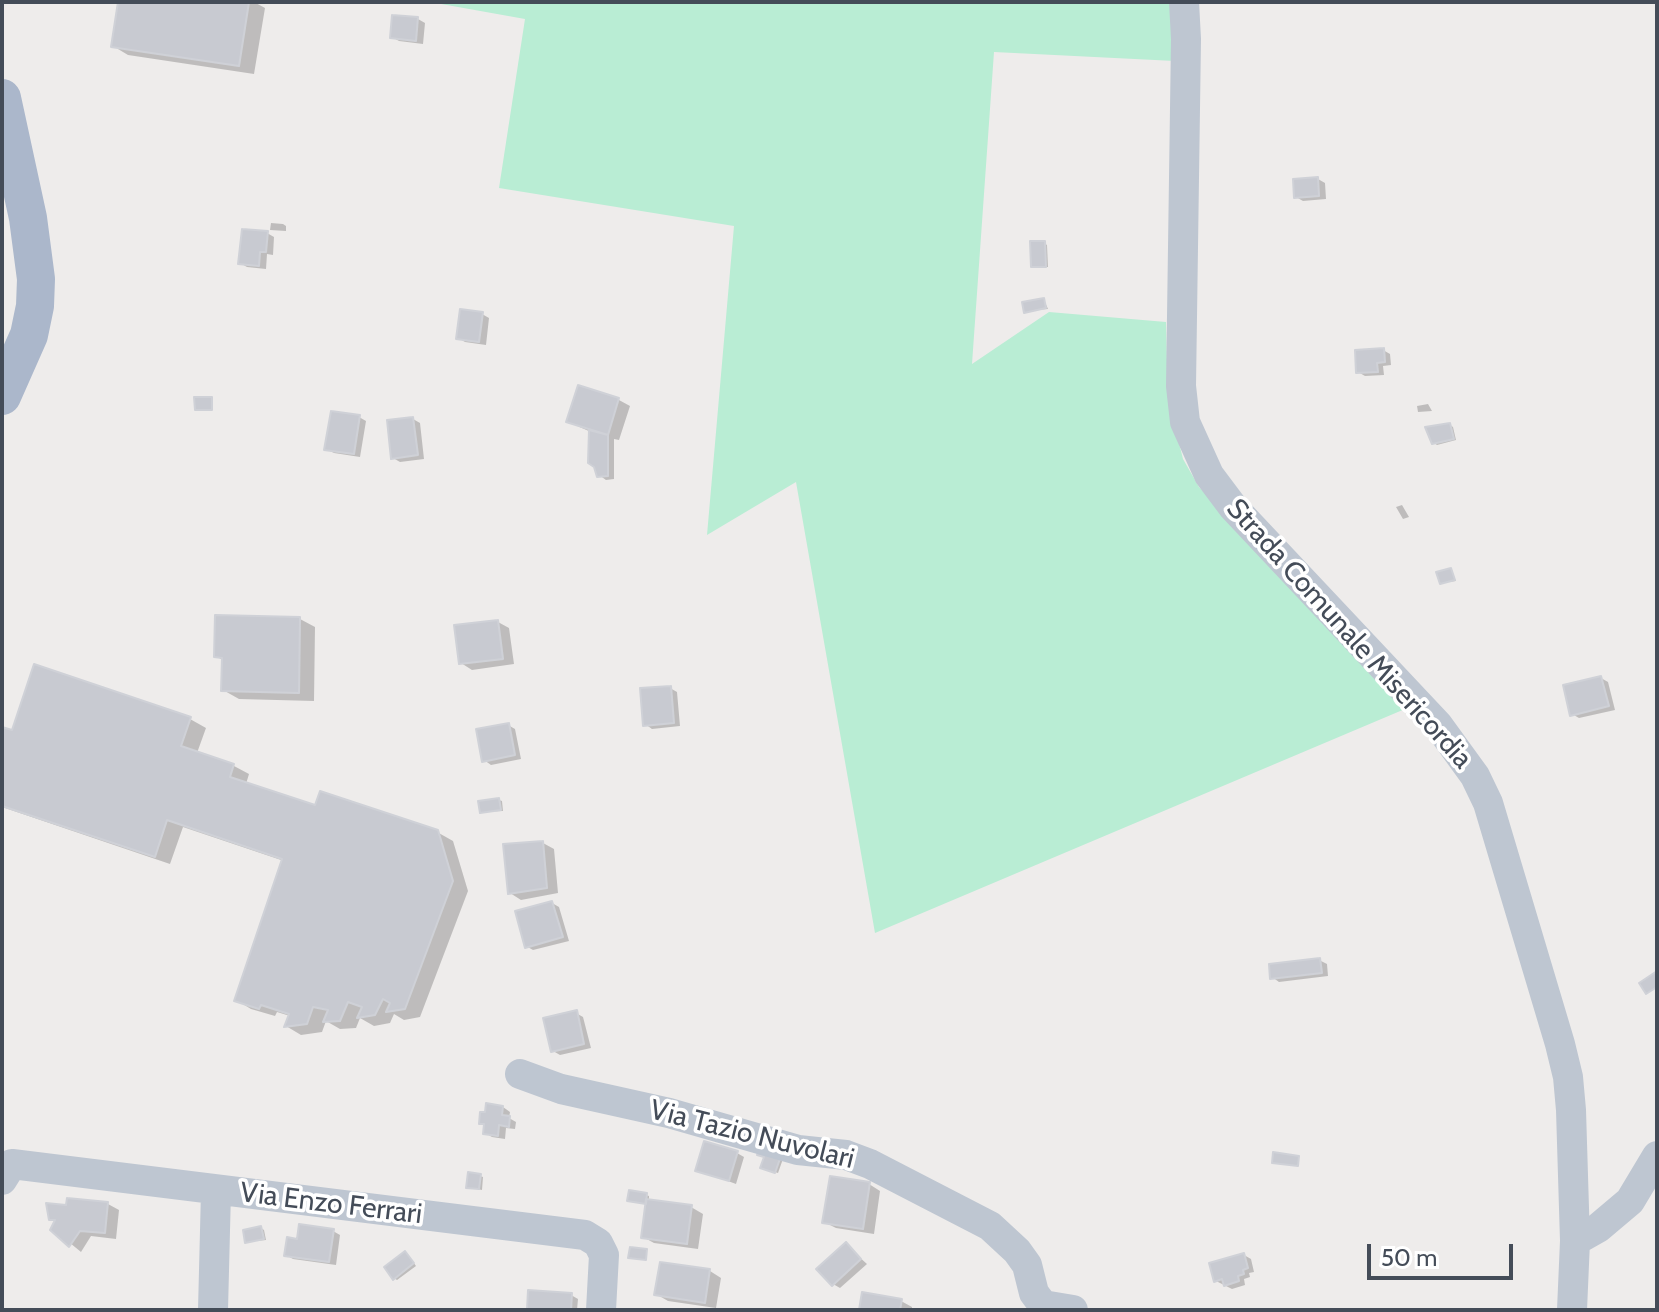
<!DOCTYPE html>
<html>
<head>
<meta charset="utf-8">
<style>
  body { margin:0 }
  #map { position:relative; width:1659px; height:1312px; overflow:hidden; background:#eeeceb; font-family:Cabin,sans-serif }
  canvas { display:block }
  .frame { position:absolute; inset:0; border:4px solid #444c58; pointer-events:none }
  .scale { position:absolute; left:1367px; top:1244px; width:146px; height:36px; box-sizing:border-box; border:4px solid #444c58; border-top:0; padding-left:10px; font-size:24px; line-height:28px; white-space:nowrap; color:#444c58; -webkit-text-stroke:6px #fff; paint-order:stroke }
</style>
</head>
<body>
<div id="map">
<canvas width="1659" height="1312"></canvas>
<div class="frame"></div>
<div class="scale">50 m</div>
</div>
<script>
const context = document.querySelector('canvas').getContext('2d');
context.lineJoin = 'round';
function fill(path, color) {
  context.fillStyle = color;
  context.fill(path, 'evenodd');
}
function shape(rows) {
  const path = new Path2D();
  for (const r of rows) {
    path.moveTo(r[0], r[1]);
    for (let i = 2; i < r.length; i += 2) path.lineTo(r[i], r[i + 1]);
  }
  return path;
}
function trace(path, color, width, dash) {
  context.strokeStyle = color;
  context.lineWidth = width;
  context.lineCap = dash ? 'butt' : 'round';
  context.setLineDash(dash || []);
  context.stroke(path);
}
function label(font, color, halo, rows, align = 'center') {
  context.font = font + ' Cabin,sans-serif';
  context.lineWidth = 7;
  context.setLineDash([]);
  context.textBaseline = 'middle';
  context.strokeStyle = halo;
  context.fillStyle = color;
  for (const [text, x, y, turn = 0] of rows) {
    context.save();
    context.translate(x, y);
    context.rotate((+turn || 0) * Math.PI / 180);
    context.textAlign = isNaN(turn) ? turn : align;
    if (halo) context.strokeText(text, 0, 0);
    context.fillText(text, 0, 0);
    context.restore();
  }
}
const green = shape([
  [430,2,1173,2,1175,61,994,52,972,364,1049,312,1166,322,1168,399,1183,459,1199,487,1405,709,875,933,796,482,707,535,734,226,499,188,525,19]
]);
const shadow = shape([
  [116,2,254,2,265,8,254,74,128,55,113,46,119,4],
  [418,19,425,23,423,44,399,41,392,37],
  [1318,179,1325,183,1326,199,1303,201,1296,197],
  [271,223,283,224,286,226,286,231,270,230],
  [267,233,274,237,273,255,267,254,266,269,247,267,240,263],
  [1044,243,1047,245,1048,267,1035,268,1032,266],
  [1044,300,1048,309,1026,311],
  [482,314,489,318,486,345,465,342,458,338],
  [1383,350,1390,354,1391,365,1383,366,1384,375,1365,376,1358,372],
  [579,388,619,400,630,406,619,440,614,439,614,479,606,480,599,475,591,432,568,422],
  [1428,404,1432,411,1418,412,1417,406],
  [359,417,366,421,360,457,334,453,326,449],
  [413,419,420,423,424,459,400,462,393,458],
  [1450,425,1453,427,1456,440,1437,445,1434,443],
  [1402,505,1409,517,1403,519,1396,507],
  [1451,570,1456,581,1441,583],
  [300,619,315,627,314,701,239,699,223,690,224,661,216,656],
  [498,622,509,628,514,664,472,670,461,663],
  [36,667,190,719,206,728,197,753,234,766,249,774,246,784,317,808,437,832,453,841,468,891,420,1017,404,1020,394,1014,390,1023,374,1026,360,1018,356,1028,340,1029,326,1021,322,1032,301,1035,286,1026,290,1016,277,1012,275,1016,251,1009,236,1000,284,861,183,827,170,864,2,807,2,729,13,733],
  [1601,678,1608,682,1615,710,1579,718,1572,714],
  [670,688,677,692,680,726,652,729,645,724],
  [508,725,515,729,521,759,491,765,484,760],
  [499,800,502,801,503,811,482,812],
  [543,843,554,849,558,893,521,900,510,893],
  [552,903,559,907,569,941,533,950,526,946],
  [1319,960,1327,964,1328,976,1279,982,1272,977],
  [576,1013,583,1017,591,1048,560,1055,553,1051],
  [503,1107,510,1112,509,1118,516,1122,515,1129,506,1128,505,1139,492,1137,485,1133,486,1126,481,1123,487,1114],
  [737,1153,744,1157,736,1184,698,1170],
  [784,1156,778,1173,765,1169],
  [480,1176,483,1177,482,1190,468,1187],
  [869,1184,880,1191,874,1234,836,1228,824,1222],
  [646,1195,649,1196,649,1201,691,1207,703,1214,698,1249,654,1243,643,1237,648,1204,632,1202],
  [108,1204,119,1210,116,1239,91,1236,81,1252,53,1229,57,1222,51,1219,68,1207],
  [261,1228,264,1230,266,1240,247,1242],
  [333,1231,340,1235,336,1265,293,1259,286,1255],
  [846,1245,867,1264,840,1288,833,1284],
  [408,1255,416,1266,397,1280,394,1278],
  [1244,1255,1251,1259,1254,1272,1249,1273,1250,1277,1244,1279,1245,1285,1232,1289,1216,1281],
  [710,1271,721,1278,716,1308,668,1301,656,1294],
  [571,1295,578,1299,577,1310,529,1310],
  [901,1301,912,1307,912,1310,861,1310]
]);
const building = shape([
  [118,2,249,2,239,66,111,47,118,2],
  [392,15,418,17,416,41,390,38,392,15],
  [1318,177,1319,196,1294,198,1293,179,1318,177],
  [242,229,268,231,266,252,260,252,259,266,238,264,242,229],
  [1030,241,1045,241,1046,267,1031,267,1030,241],
  [1044,298,1046,308,1024,313,1022,302,1044,298],
  [460,309,483,312,479,342,456,339,460,309],
  [1384,348,1385,362,1377,363,1378,372,1356,373,1355,350,1384,348],
  [578,385,619,398,608,435,566,422,578,385],
  [194,397,212,397,212,410,195,410,194,397],
  [331,411,360,415,354,454,324,450,331,411],
  [413,417,418,455,391,459,387,420,413,417],
  [1450,423,1454,439,1432,444,1425,427,1450,423],
  [589,430,608,435,608,476,597,477,594,467,588,463,589,430],
  [1451,568,1455,580,1440,584,1436,572,1451,568],
  [215,615,300,617,299,693,221,691,222,658,214,657,215,615],
  [498,620,503,659,459,664,454,625,498,620],
  [34,664,191,717,181,746,234,764,230,777,315,805,320,791,438,830,453,881,405,1009,386,1012,390,1003,383,999,375,1015,357,1018,362,1007,348,1002,340,1021,323,1022,328,1010,313,1007,307,1024,284,1027,289,1014,261,1005,259,1009,234,1001,282,859,167,820,155,857,2,806,2,727,12,730,34,664],
  [1601,676,1609,706,1570,716,1563,685,1601,676],
  [671,686,674,723,643,726,640,688,671,686],
  [509,723,515,755,482,762,476,729,509,723],
  [499,798,501,810,480,813,478,801,499,798],
  [543,841,547,888,508,894,503,844,543,841],
  [552,901,563,937,525,948,515,911,552,901],
  [1320,958,1322,973,1270,979,1269,964,1320,958],
  [1657,971,1657,987,1646,994,1639,983,1657,971],
  [577,1010,584,1044,551,1052,543,1018,577,1010],
  [486,1103,503,1106,502,1115,510,1116,509,1127,499,1125,498,1136,483,1134,484,1124,479,1124,480,1112,485,1112,486,1103],
  [704,1141,738,1151,729,1181,695,1171,704,1141],
  [760,1145,782,1153,775,1173,760,1168,764,1157,757,1155,760,1145],
  [1273,1152,1299,1156,1298,1166,1272,1163,1273,1152],
  [468,1172,481,1174,479,1189,466,1188,468,1172],
  [830,1176,870,1182,863,1229,822,1223,830,1176],
  [629,1190,647,1193,646,1204,627,1201,629,1190],
  [67,1198,108,1202,105,1233,80,1231,69,1247,50,1230,55,1220,49,1220,46,1203,66,1205,67,1198],
  [646,1199,692,1205,687,1244,641,1238,646,1199],
  [299,1224,334,1229,329,1262,284,1256,287,1237,297,1239,299,1224],
  [261,1226,264,1239,245,1243,243,1230,261,1226],
  [846,1242,861,1259,832,1286,816,1269,846,1242],
  [630,1247,647,1249,646,1260,628,1258,630,1247],
  [405,1251,414,1263,393,1280,384,1267,405,1251],
  [1244,1253,1248,1268,1243,1270,1244,1274,1238,1276,1239,1281,1224,1286,1222,1279,1214,1282,1209,1263,1244,1253],
  [660,1262,710,1269,705,1303,654,1295,660,1262],
  [528,1290,572,1293,571,1310,527,1310,528,1290],
  [862,1292,902,1299,900,1310,859,1310,862,1292]
]);
const minor = shape([
  [1184,2,1186,39,1181,386,1185,422,1209,475,1233,507,1438,725,1475,776,1488,803,1560,1044,1568,1077,1571,1110,1575,1241,1572,1310],
  [520,1074,561,1089,669,1113,798,1150,846,1155,870,1164,990,1226,1017,1251,1027,1265,1034,1293,1043,1305,1073,1310],
  [2,1180,12,1164,585,1235,598,1243,604,1255,601,1310],
  [1575,1241,1598,1228,1630,1201,1657,1156],
  [213,1310,216,1191]
]);
const major = shape([
  [2,98,28,218,36,279,35,306,29,335,2,396]
]);
const streetNames = [
  ["Strada Comunale Misericordia",1349,634,48],
  ["Via Tazio Nuvolari",752,1135,14],
  ["Via Enzo Ferrari",331,1204,7]
];
fill(green, '#b9edd4');
fill(shadow, '#0003');
fill(building, '#c8cad1');
trace(building, '#cfd1d7', 2);
trace(minor, '#bec6d1', 30);
trace(major, '#abb7cb', 38);
label('28px', '#444c58', '#fff', streetNames);
</script>
</body>
</html>
